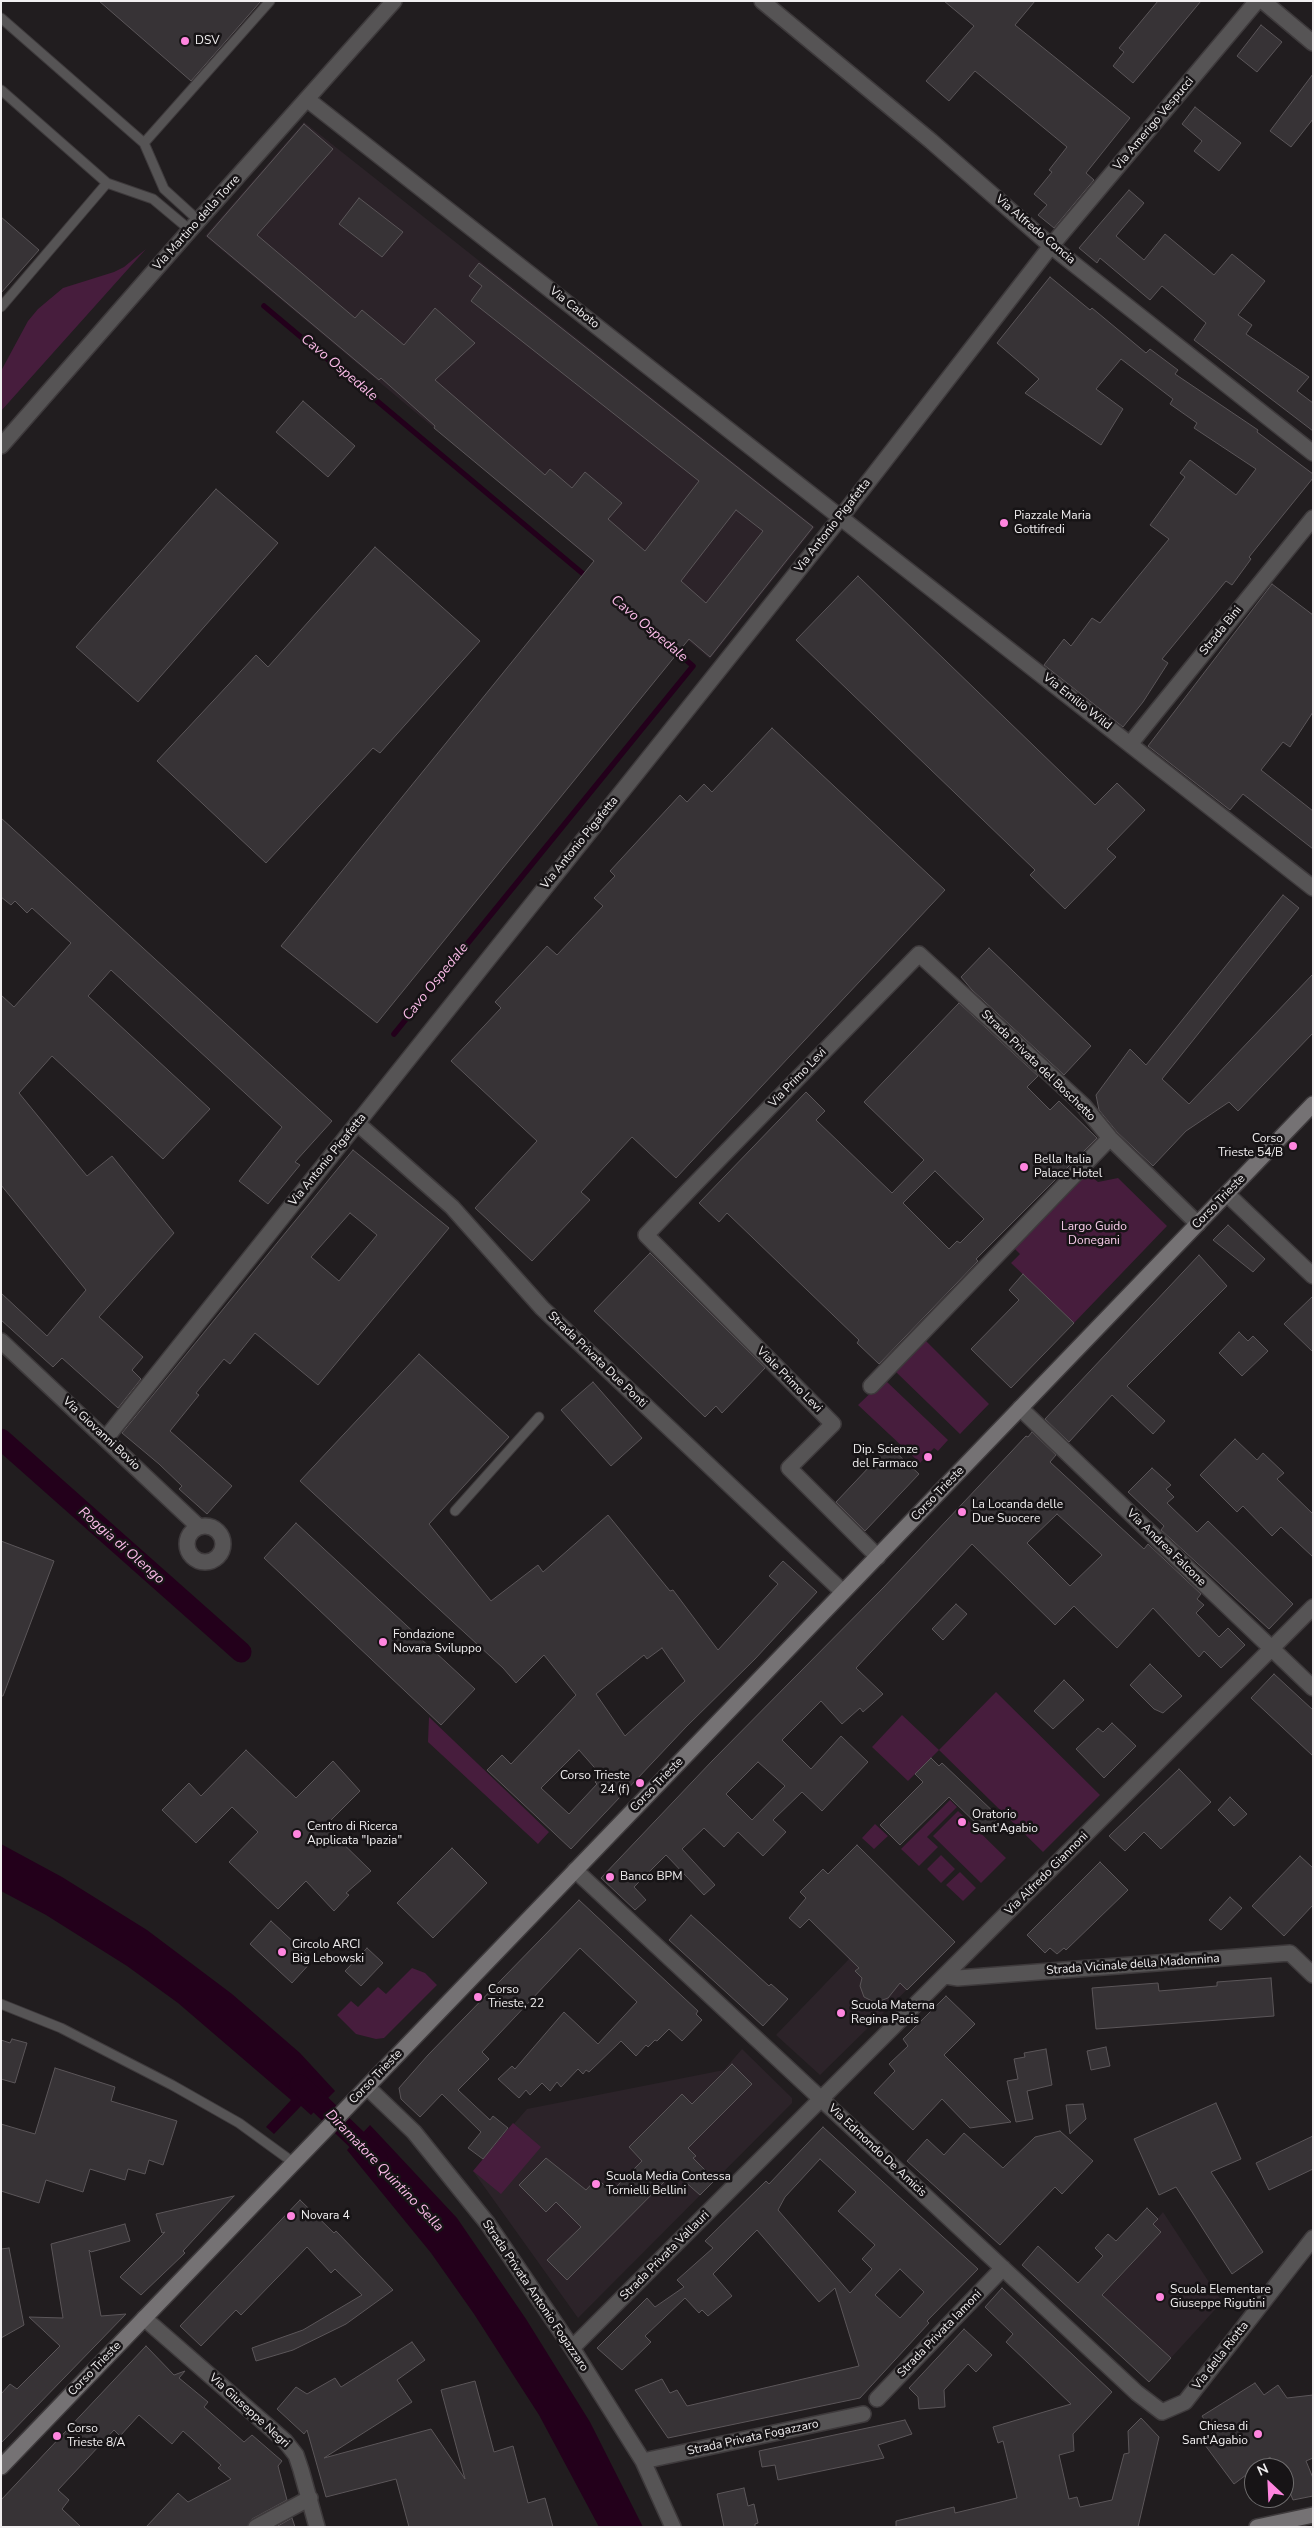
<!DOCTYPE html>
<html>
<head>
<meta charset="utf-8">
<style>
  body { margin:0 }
  #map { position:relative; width:1314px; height:2528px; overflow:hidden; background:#211d1f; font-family:"Nunito Sans",sans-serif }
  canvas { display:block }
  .frame { position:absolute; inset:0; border:2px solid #f1eff0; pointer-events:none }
  .north { position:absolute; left:1244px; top:2458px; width:50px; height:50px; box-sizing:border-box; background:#171416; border:1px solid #6e6c6d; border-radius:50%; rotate:335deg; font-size:14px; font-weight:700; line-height:20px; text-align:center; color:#f1eff0 }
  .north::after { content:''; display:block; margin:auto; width:18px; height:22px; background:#ff85df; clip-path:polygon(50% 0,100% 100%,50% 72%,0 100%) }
</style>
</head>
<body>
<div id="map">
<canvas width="1314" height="2528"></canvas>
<div class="frame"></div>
<div class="north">N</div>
</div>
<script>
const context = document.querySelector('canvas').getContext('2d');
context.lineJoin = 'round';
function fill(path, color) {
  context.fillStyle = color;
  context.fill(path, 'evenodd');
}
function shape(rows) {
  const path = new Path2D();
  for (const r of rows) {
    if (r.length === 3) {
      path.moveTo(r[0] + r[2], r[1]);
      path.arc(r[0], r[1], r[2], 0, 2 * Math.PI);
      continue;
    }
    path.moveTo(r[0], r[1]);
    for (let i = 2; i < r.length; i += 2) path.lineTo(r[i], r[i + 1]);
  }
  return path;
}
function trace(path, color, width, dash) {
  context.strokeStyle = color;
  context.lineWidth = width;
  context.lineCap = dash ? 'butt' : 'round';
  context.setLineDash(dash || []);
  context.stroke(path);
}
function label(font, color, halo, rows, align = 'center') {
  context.font = font + ' "Nunito Sans",sans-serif';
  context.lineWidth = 5;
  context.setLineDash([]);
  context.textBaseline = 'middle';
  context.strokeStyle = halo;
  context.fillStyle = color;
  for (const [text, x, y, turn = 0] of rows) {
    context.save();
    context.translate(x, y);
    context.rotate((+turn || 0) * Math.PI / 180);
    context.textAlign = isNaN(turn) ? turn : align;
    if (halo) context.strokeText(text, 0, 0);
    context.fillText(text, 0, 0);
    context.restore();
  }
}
const built = shape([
  [304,122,815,527,710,659,205,236],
  [867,1923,909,1954,927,1970,820,2075,776,2035,849,1959,842,1951],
  [742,2049,792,2098,792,2103,578,2318,473,2171,527,2109,724,2070],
  [1163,2212,1222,2302,1149,2382,1081,2319,1161,2232,1153,2224]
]);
const green = shape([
  [146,249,1,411,1,371,28,321,38,309,63,288,114,272,124,267],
  [1087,1173,1098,1182,1118,1178,1167,1226,1074,1323,1011,1263,1020,1254,1010,1244,1042,1219],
  [926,1341,989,1404,960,1434,896,1372],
  [883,1381,886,1381,948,1440,938,1451,934,1448,920,1463,858,1405],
  [996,1692,1100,1795,1043,1852,939,1750,908,1781,872,1747,902,1715,939,1750],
  [429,1717,549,1832,538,1844,428,1742],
  [950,1800,957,1807,927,1837,938,1847,919,1866,901,1849],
  [958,1811,1006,1858,981,1883,933,1836],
  [875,1824,888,1836,874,1849,862,1838],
  [941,1855,955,1869,941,1883,927,1869],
  [960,1872,976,1888,963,1901,946,1885],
  [412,1968,425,1973,437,1985,384,2038,376,2039,356,2034,337,2015,351,2001,358,2007,378,1987,386,1994],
  [513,2123,541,2147,501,2194,473,2171]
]);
const water = shape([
  [1,1844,62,1877,147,1930,232,1994,300,2053,335,2091,311,2115,301,2106,274,2134,266,2127,291,2100,178,2003,127,1966,46,1915,1,1891],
  [370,2125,457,2218,526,2319,590,2422,643,2527,599,2527,539,2415,474,2314,431,2253,347,2150]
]);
const stream = shape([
  [264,306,588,578],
  [394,1034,693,666,672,648]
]);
const canal = shape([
  [1,1439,241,1652],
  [300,2085,377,2159]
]);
const building = shape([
  [99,1,261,1,191,81,99,1],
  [944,1,1035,1,1015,25,1130,118,1086,173,1094,180,1054,228,1038,215,1047,205,1034,194,1052,172,1049,170,1067,147,975,71,949,101,926,81,974,26,944,1],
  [1158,1,1201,1,1133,83,1113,66,1124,52,1119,48,1158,1],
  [1261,25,1282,42,1257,72,1237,56,1261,25],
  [1313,74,1313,119,1291,147,1270,131,1313,74],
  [1195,107,1241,143,1219,171,1194,151,1202,141,1182,124,1195,107],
  [304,124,333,149,257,235,355,318,362,310,404,345,435,308,475,343,435,380,545,475,550,469,572,488,585,472,622,503,608,519,645,551,699,481,471,301,482,286,469,276,479,263,813,527,710,657,689,639,377,1023,281,946,594,561,434,428,435,426,381,378,379,380,207,236,304,124],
  [736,510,763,531,706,603,681,581,736,510],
  [1129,190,1144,203,1116,236,1144,260,1165,234,1214,275,1232,254,1265,281,1238,315,1252,325,1246,334,1309,377,1297,391,1313,403,1313,431,1194,340,1206,323,1162,286,1150,300,1100,258,1097,263,1079,248,1129,190],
  [359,198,403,232,382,257,339,224,359,198],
  [1,217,39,250,1,293,1,217],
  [1050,277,1090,310,1092,308,1146,353,1150,349,1178,370,1175,374,1258,430,1257,432,1313,474,1313,478,1249,557,1251,559,1232,585,1226,581,1162,659,1168,663,1143,702,1123,727,1044,665,1064,639,1071,646,1092,618,1100,623,1169,539,1150,525,1185,477,1180,473,1190,460,1236,495,1256,469,1194,428,1197,423,1170,404,1173,399,1121,359,1096,389,1123,409,1101,445,1025,393,1039,379,997,343,1050,277],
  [303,401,355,446,328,477,276,432,303,401],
  [216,489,278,543,138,702,76,647,216,489],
  [375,547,480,641,380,753,373,748,266,863,157,761,256,655,268,667,375,547],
  [858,576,1095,805,1117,783,1145,810,1107,849,1116,857,1065,909,1030,875,1035,870,796,640,858,576],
  [1272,584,1313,615,1313,712,1290,747,1283,742,1261,770,1313,811,1313,849,1243,794,1230,810,1148,746,1272,584],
  [772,728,945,890,676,1178,632,1137,581,1192,590,1200,532,1261,475,1208,537,1141,451,1061,501,1008,495,1002,547,946,557,955,603,906,594,898,615,876,610,871,680,795,687,802,704,784,712,792,772,728],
  [1,818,332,1121,295,1162,300,1165,268,1204,239,1181,282,1127,111,970,88,996,210,1109,163,1159,52,1056,19,1093,87,1176,112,1156,174,1233,99,1317,143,1357,132,1370,141,1379,118,1408,62,1358,53,1367,1,1320,1,1293,47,1336,86,1290,1,1185,1,995,14,1007,71,943,32,908,27,913,15,901,11,905,1,897,1,818],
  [1283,895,1299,908,1162,1079,1189,1104,1313,974,1313,1033,1238,1111,1229,1102,1186,1131,1153,1166,1117,1132,1099,1110,1096,1095,1130,1049,1146,1065,1283,895],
  [989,948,1091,1046,1064,1075,972,990,961,977,989,948],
  [959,1003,1038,1076,1027,1087,1050,1110,1059,1101,1097,1138,976,1259,978,1261,879,1364,857,1343,859,1340,727,1213,719,1222,699,1203,806,1092,825,1111,816,1120,892,1193,924,1160,864,1102,959,1003],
  [935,1171,984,1219,960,1243,957,1241,949,1249,903,1203,935,1171],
  [353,1150,449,1228,318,1385,255,1333,230,1364,224,1359,196,1393,199,1395,170,1431,232,1486,207,1514,179,1489,182,1486,159,1464,122,1433,353,1150],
  [350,1213,377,1235,339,1281,311,1257,350,1213],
  [1228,1225,1265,1259,1253,1272,1213,1240,1228,1225],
  [650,1253,765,1368,722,1413,716,1406,705,1417,594,1311,650,1253],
  [1199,1255,1227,1286,1127,1386,1165,1421,1153,1434,1112,1395,1069,1442,1045,1419,1199,1255],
  [1023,1274,1074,1323,1011,1388,971,1349,1019,1300,1009,1290,1023,1274],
  [1313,1296,1313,1352,1284,1324,1313,1296],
  [1239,1332,1248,1341,1253,1336,1268,1351,1242,1376,1219,1353,1239,1332],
  [419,1354,509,1437,429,1524,491,1601,538,1565,543,1572,608,1515,670,1591,673,1590,718,1650,778,1584,769,1576,783,1561,817,1592,755,1659,686,1727,571,1849,487,1770,502,1755,511,1764,576,1695,544,1655,516,1683,503,1668,300,1481,419,1354],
  [662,1648,685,1681,625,1736,596,1694,644,1655,647,1659,662,1648],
  [579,1750,601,1775,595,1782,597,1784,569,1814,541,1788,579,1750],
  [593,1382,642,1438,611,1466,561,1410,593,1382],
  [1032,1432,1056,1455,1050,1462,1144,1549,1148,1544,1201,1594,1197,1599,1204,1605,1196,1613,1219,1637,1228,1628,1245,1645,1221,1668,1204,1651,1199,1657,1153,1608,1117,1648,1074,1606,1055,1625,972,1544,856,1668,883,1694,863,1712,860,1708,842,1724,821,1701,782,1740,811,1769,841,1736,868,1762,822,1811,802,1792,773,1820,786,1832,763,1856,738,1832,724,1847,704,1828,682,1849,715,1885,704,1895,666,1855,634,1887,646,1900,635,1910,601,1878,712,1761,884,1587,1026,1436,1028,1437,1032,1432],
  [1057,1514,1102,1555,1070,1586,1027,1543,1057,1514],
  [758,1762,785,1786,752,1820,726,1794,758,1762],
  [1235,1439,1257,1460,1263,1453,1284,1473,1277,1479,1313,1514,1313,1557,1281,1527,1272,1536,1243,1506,1237,1512,1200,1475,1235,1439],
  [889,1446,919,1474,865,1531,836,1502,889,1446],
  [1152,1468,1171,1485,1166,1489,1174,1497,1167,1503,1197,1532,1208,1521,1293,1604,1269,1629,1161,1530,1164,1526,1128,1492,1152,1468],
  [296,1523,475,1689,441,1725,264,1558,296,1523],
  [1,1541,54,1561,3,1696,1,1696,1,1541],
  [956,1604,967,1614,943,1640,932,1629,956,1604],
  [1150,1664,1182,1696,1163,1713,1154,1709,1130,1685,1150,1664],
  [1274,1674,1313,1710,1313,1756,1251,1698,1274,1674],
  [1064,1680,1084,1700,1053,1729,1034,1711,1064,1680],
  [1112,1723,1136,1746,1104,1778,1076,1749,1098,1728,1103,1732,1112,1723],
  [246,1750,296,1798,333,1761,360,1791,325,1826,371,1871,346,1893,349,1895,334,1911,306,1881,278,1909,229,1862,258,1832,232,1807,196,1843,162,1810,189,1783,201,1796,246,1750],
  [931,1758,939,1766,942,1763,999,1817,985,1832,949,1797,900,1845,880,1825,923,1782,915,1774,931,1758],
  [1179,1769,1211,1802,1161,1849,1144,1832,1125,1851,1109,1836,1179,1769],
  [1230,1797,1247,1814,1234,1826,1218,1810,1230,1797],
  [857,1845,955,1942,907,1990,900,1983,888,1998,880,2001,872,2001,864,1997,860,1986,862,1978,855,1971,859,1968,809,1919,800,1928,789,1918,806,1898,800,1892,823,1869,828,1874,857,1845],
  [452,1848,487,1883,433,1938,397,1903,452,1848],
  [1300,1856,1313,1868,1313,1905,1284,1936,1252,1906,1300,1856],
  [1100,1862,1128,1890,1066,1950,1064,1948,1057,1954,1050,1948,1045,1953,1027,1935,1100,1862],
  [1230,1897,1242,1908,1221,1930,1209,1920,1230,1897],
  [579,1900,698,2011,696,2014,702,2020,682,2041,669,2029,657,2041,655,2040,648,2047,646,2045,636,2056,621,2041,589,2072,586,2070,583,2074,578,2069,561,2087,557,2082,550,2091,542,2083,530,2095,526,2090,519,2098,498,2079,512,2066,515,2069,564,2012,598,2044,637,2002,580,1948,482,2052,489,2059,458,2090,490,2120,493,2116,508,2128,483,2159,468,2148,481,2132,442,2094,420,2117,401,2099,399,2088,428,2055,579,1900],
  [691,1915,769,1986,771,1984,788,1999,763,2026,669,1940,691,1915],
  [271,1921,313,1960,292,1983,250,1944,271,1921],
  [367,1948,383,1963,361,1986,345,1971,367,1948],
  [1271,1978,1274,2016,1096,2029,1092,1988,1158,1983,1159,1991,1217,1986,1217,1982,1271,1978],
  [946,1996,975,2024,944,2055,1011,2122,970,2128,942,2099,913,2130,874,2093,895,2071,889,2064,908,2046,903,2039,946,1996],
  [12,2039,27,2043,15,2083,1,2079,1,2040,10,2043,12,2039],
  [1106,2047,1110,2066,1091,2070,1087,2051,1106,2047],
  [1046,2049,1052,2085,1027,2091,1033,2119,1016,2122,1007,2081,1018,2079,1014,2059,1025,2057,1024,2053,1046,2049],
  [732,2064,752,2084,688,2148,696,2156,693,2158,715,2180,700,2195,674,2172,567,2280,547,2260,581,2227,556,2202,546,2212,519,2185,546,2158,586,2190,597,2178,611,2192,642,2161,629,2147,682,2094,692,2104,732,2064],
  [55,2068,115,2087,111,2101,177,2121,163,2165,149,2160,145,2174,128,2169,125,2180,90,2169,83,2192,46,2180,39,2203,1,2191,1,2124,35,2134,55,2068],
  [1216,2103,1241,2159,1211,2172,1263,2252,1232,2274,1176,2187,1159,2195,1134,2139,1216,2103],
  [1083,2104,1086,2119,1070,2134,1066,2105,1083,2104],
  [823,2127,978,2269,927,2321,929,2323,860,2398,668,2438,635,2390,662,2379,670,2393,677,2390,687,2406,859,2366,835,2288,819,2302,757,2230,713,2274,732,2296,708,2316,702,2310,699,2313,685,2298,645,2336,651,2342,622,2370,597,2348,647,2298,655,2307,684,2287,677,2280,713,2248,705,2241,766,2181,769,2184,823,2127],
  [820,2159,856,2192,838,2211,875,2245,862,2259,872,2269,850,2293,778,2210,785,2197,820,2159],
  [900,2269,924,2292,900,2318,875,2295,900,2269],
  [1060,2131,1093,2161,1062,2194,1055,2187,1000,2245,907,2161,927,2139,944,2155,964,2133,1003,2168,1035,2137,1060,2131],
  [1313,2136,1313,2169,1269,2190,1256,2163,1313,2136],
  [234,2196,183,2251,185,2253,141,2295,120,2277,165,2232,162,2233,156,2214,234,2196],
  [300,2200,334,2233,336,2231,393,2290,346,2324,293,2350,256,2361,252,2348,303,2330,362,2295,335,2269,331,2273,307,2247,241,2315,236,2310,201,2346,180,2326,300,2200],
  [1147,2208,1158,2219,1153,2224,1161,2232,1102,2295,1171,2358,1149,2382,1022,2265,1038,2246,1078,2283,1103,2256,1095,2248,1108,2234,1116,2241,1147,2208],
  [125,2224,130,2241,91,2252,89,2250,101,2316,126,2314,1,2443,1,2394,10,2384,17,2389,60,2346,29,2317,63,2318,51,2244,125,2224],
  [9,2248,24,2325,1,2338,1,2249,9,2248],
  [1002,2288,1112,2392,1073,2434,1074,2451,1059,2455,1069,2499,1077,2497,1080,2507,1112,2500,1124,2454,1129,2453,1128,2431,1141,2418,1159,2437,1138,2527,896,2527,896,2521,954,2507,955,2513,1017,2498,1003,2441,998,2443,993,2427,1071,2404,1006,2342,1013,2334,985,2307,1002,2288],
  [964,2329,992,2355,976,2372,968,2364,944,2390,945,2407,919,2409,918,2397,909,2388,964,2329],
  [412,2342,425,2360,397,2380,412,2402,324,2458,431,2429,465,2479,441,2390,475,2381,494,2452,513,2446,528,2503,545,2498,553,2527,409,2527,396,2479,326,2497,307,2430,304,2434,277,2409,296,2387,307,2394,335,2378,341,2387,412,2342],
  [146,2346,174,2375,185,2371,179,2378,208,2402,204,2407,244,2442,252,2435,282,2461,278,2466,287,2500,252,2519,247,2527,146,2527,178,2493,188,2502,231,2479,218,2468,221,2465,183,2431,172,2444,139,2415,120,2436,114,2430,58,2490,69,2500,62,2509,81,2527,1,2527,1,2500,146,2346],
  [1255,2383,1264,2395,1278,2385,1287,2398,1313,2395,1313,2458,1306,2461,1313,2478,1313,2496,1293,2500,1284,2478,1284,2468,1277,2468,1270,2457,1234,2484,1202,2441,1213,2433,1202,2416,1255,2383],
  [905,2420,912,2434,878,2445,884,2458,778,2480,775,2465,762,2467,759,2451,905,2420],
  [744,2488,748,2506,754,2504,758,2523,755,2524,755,2527,724,2527,717,2494,744,2488],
  [292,2518,295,2527,276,2527,292,2518]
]);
const lane = shape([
  [1,18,144,143,164,189,198,220],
  [1,90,107,183,153,199,190,230],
  [144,143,270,1],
  [1,307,107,183],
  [455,1511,539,1417],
  [1,2004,61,2028,172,2085,239,2123,294,2163]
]);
const street = shape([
  [762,1,931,141,1051,246,1313,453],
  [1263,1,1313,43],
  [308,100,1313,888],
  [1,446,190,230,394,1],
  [1130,744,1313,518],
  [357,1123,452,1207,542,1308,843,1592],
  [1227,1194,1313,1276],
  [1,1341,199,1527],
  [871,1386,1110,1138],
  [1020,1408,1313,1688],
  [106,1438,841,517,1051,246,1257,1],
  [205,1544,18],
  [878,1557,789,1468,833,1424,646,1235,689,1190,919,954,1083,1105,1110,1138,1198,1224],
  [575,1870,1137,2393,1162,2412,1185,2402,1313,2238],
  [946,1976,958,1978,1290,1953,1313,1975],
  [367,2087,414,2132,488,2224,572,2348,643,2461,673,2527],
  [144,2318,285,2441,296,2455,301,2470,317,2527],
  [572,2348,1313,1607],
  [877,2399,1003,2268],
  [643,2461,863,2414],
  [256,2527,310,2498]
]);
const secondary = shape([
  [1,2467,1313,1104],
  [1257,2527,1313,2515]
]);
const markers = [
  [185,41,5,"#ff85df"],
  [1004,523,5,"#ff85df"],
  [1293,1146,5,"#ff85df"],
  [1024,1167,5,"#ff85df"],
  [928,1457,5,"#ff85df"],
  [962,1512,5,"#ff85df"],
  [383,1642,5,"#ff85df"],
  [640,1783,5,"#ff85df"],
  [962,1822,5,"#ff85df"],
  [297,1834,5,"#ff85df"],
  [610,1877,5,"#ff85df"],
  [282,1952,5,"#ff85df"],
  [478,1997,5,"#ff85df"],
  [841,2013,5,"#ff85df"],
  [596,2184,5,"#ff85df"],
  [291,2216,5,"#ff85df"],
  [1160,2297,5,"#ff85df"],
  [1258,2434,5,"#ff85df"],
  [57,2436,5,"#ff85df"]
];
const poiNames = [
  ["DSV",195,41],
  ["Piazzale Maria",1014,516],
  ["Gottifredi",1014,530],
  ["Corso",1283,1139,"right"],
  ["Trieste 54/B",1283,1153,"right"],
  ["Bella Italia",1034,1160],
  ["Palace Hotel",1034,1174],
  ["Dip. Scienze",918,1450,"right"],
  ["del Farmaco",918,1464,"right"],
  ["La Locanda delle",972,1505],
  ["Due Suocere",972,1519],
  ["Fondazione",393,1635],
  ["Novara Sviluppo",393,1649],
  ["Corso Trieste",630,1776,"right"],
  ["24 (f)",630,1790,"right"],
  ["Oratorio",972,1815],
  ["Sant'Agabio",972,1829],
  ["Centro di Ricerca",307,1827],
  ["Applicata \"Ipazia\"",307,1841],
  ["Banco BPM",620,1877],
  ["Circolo ARCI",292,1945],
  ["Big Lebowski",292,1959],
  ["Corso",488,1990],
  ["Trieste, 22",488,2004],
  ["Scuola Materna",851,2006],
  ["Regina Pacis",851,2020],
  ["Scuola Media Contessa",606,2177],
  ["Tornielli Bellini",606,2191],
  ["Novara 4",301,2216],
  ["Scuola Elementare",1170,2290],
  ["Giuseppe Rigutini",1170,2304],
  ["Chiesa di",1248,2427,"right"],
  ["Sant'Agabio",1248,2441,"right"],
  ["Corso",67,2429],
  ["Trieste 8/A",67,2443]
];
const streetNames = [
  ["Via Amerigo Vespucci",1154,124,-50],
  ["Via Martino della Torre",197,223,-48],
  ["Via Alfredo Concia",1035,230,40],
  ["Via Caboto",574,308,38],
  ["Via Antonio Pigafetta",833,526,-52],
  ["Strada Bini",1221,631,-51],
  ["Via Emilio Wild",1077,702,38],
  ["Via Antonio Pigafetta",580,843,-51],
  ["Strada Privata del Boschetto",1038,1066,44],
  ["Via Primo Levi",798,1078,-46],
  ["Via Antonio Pigafetta",328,1160,-51],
  ["Corso Trieste",1219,1202,-46],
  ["Strada Privata Due Ponti",597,1360,44],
  ["Viale Primo Levi",789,1380,45],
  ["Via Giovanni Bovio",101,1434,43],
  ["Corso Trieste",938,1494,-46],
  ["Via Andrea Falcone",1166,1548,44],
  ["Corso Trieste",657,1785,-46],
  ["Via Alfredo Giannoni",1047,1874,-45],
  ["Strada Vicinale della Madonnina",1133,1965,-4],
  ["Corso Trieste",376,2077,-46],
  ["Via Edmondo De Amicis",877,2151,43],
  ["Strada Privata Vallauri",665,2256,-45],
  ["Strada Privata Antonio Fogazzaro",535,2296,56],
  ["Strada Privata Iamoni",940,2334,-46],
  ["Via della Riotta",1221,2356,-52],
  ["Corso Trieste",95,2369,-46],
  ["Via Giuseppe Negri",249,2411,42],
  ["Strada Privata Fogazzaro",753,2438,-12]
];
const parkNames = [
  ["Largo Guido",1094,1227],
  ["Donegani",1094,1241]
];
const waterNames = [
  ["Cavo Ospedale",339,368,40],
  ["Cavo Ospedale",649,629,40],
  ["Cavo Ospedale",436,982,-51],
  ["Roggia di Olengo",121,1546,41],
  ["Diramatore Quintino Sella",384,2171,46]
];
fill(built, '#2c2329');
fill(green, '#471d3d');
fill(water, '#23001b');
trace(stream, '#23001b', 5.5);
trace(canal, '#23001b', 21);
fill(building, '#373336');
trace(building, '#5b5659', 1);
trace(lane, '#3e3a3c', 11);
trace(street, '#3e3a3c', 18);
trace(secondary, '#3e3a3c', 18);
trace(lane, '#565455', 9);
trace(street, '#565455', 15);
trace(secondary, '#757274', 15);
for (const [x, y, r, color] of markers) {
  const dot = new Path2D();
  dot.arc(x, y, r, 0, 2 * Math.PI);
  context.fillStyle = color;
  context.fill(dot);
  trace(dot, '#171416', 2);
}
label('12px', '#f1eff0', '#171416', poiNames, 'left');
label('12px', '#f1eff0', '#171416', streetNames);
label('12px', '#f7cbe9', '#171416', parkNames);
label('italic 14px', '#fbbbe8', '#171416', waterNames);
</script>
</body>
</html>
